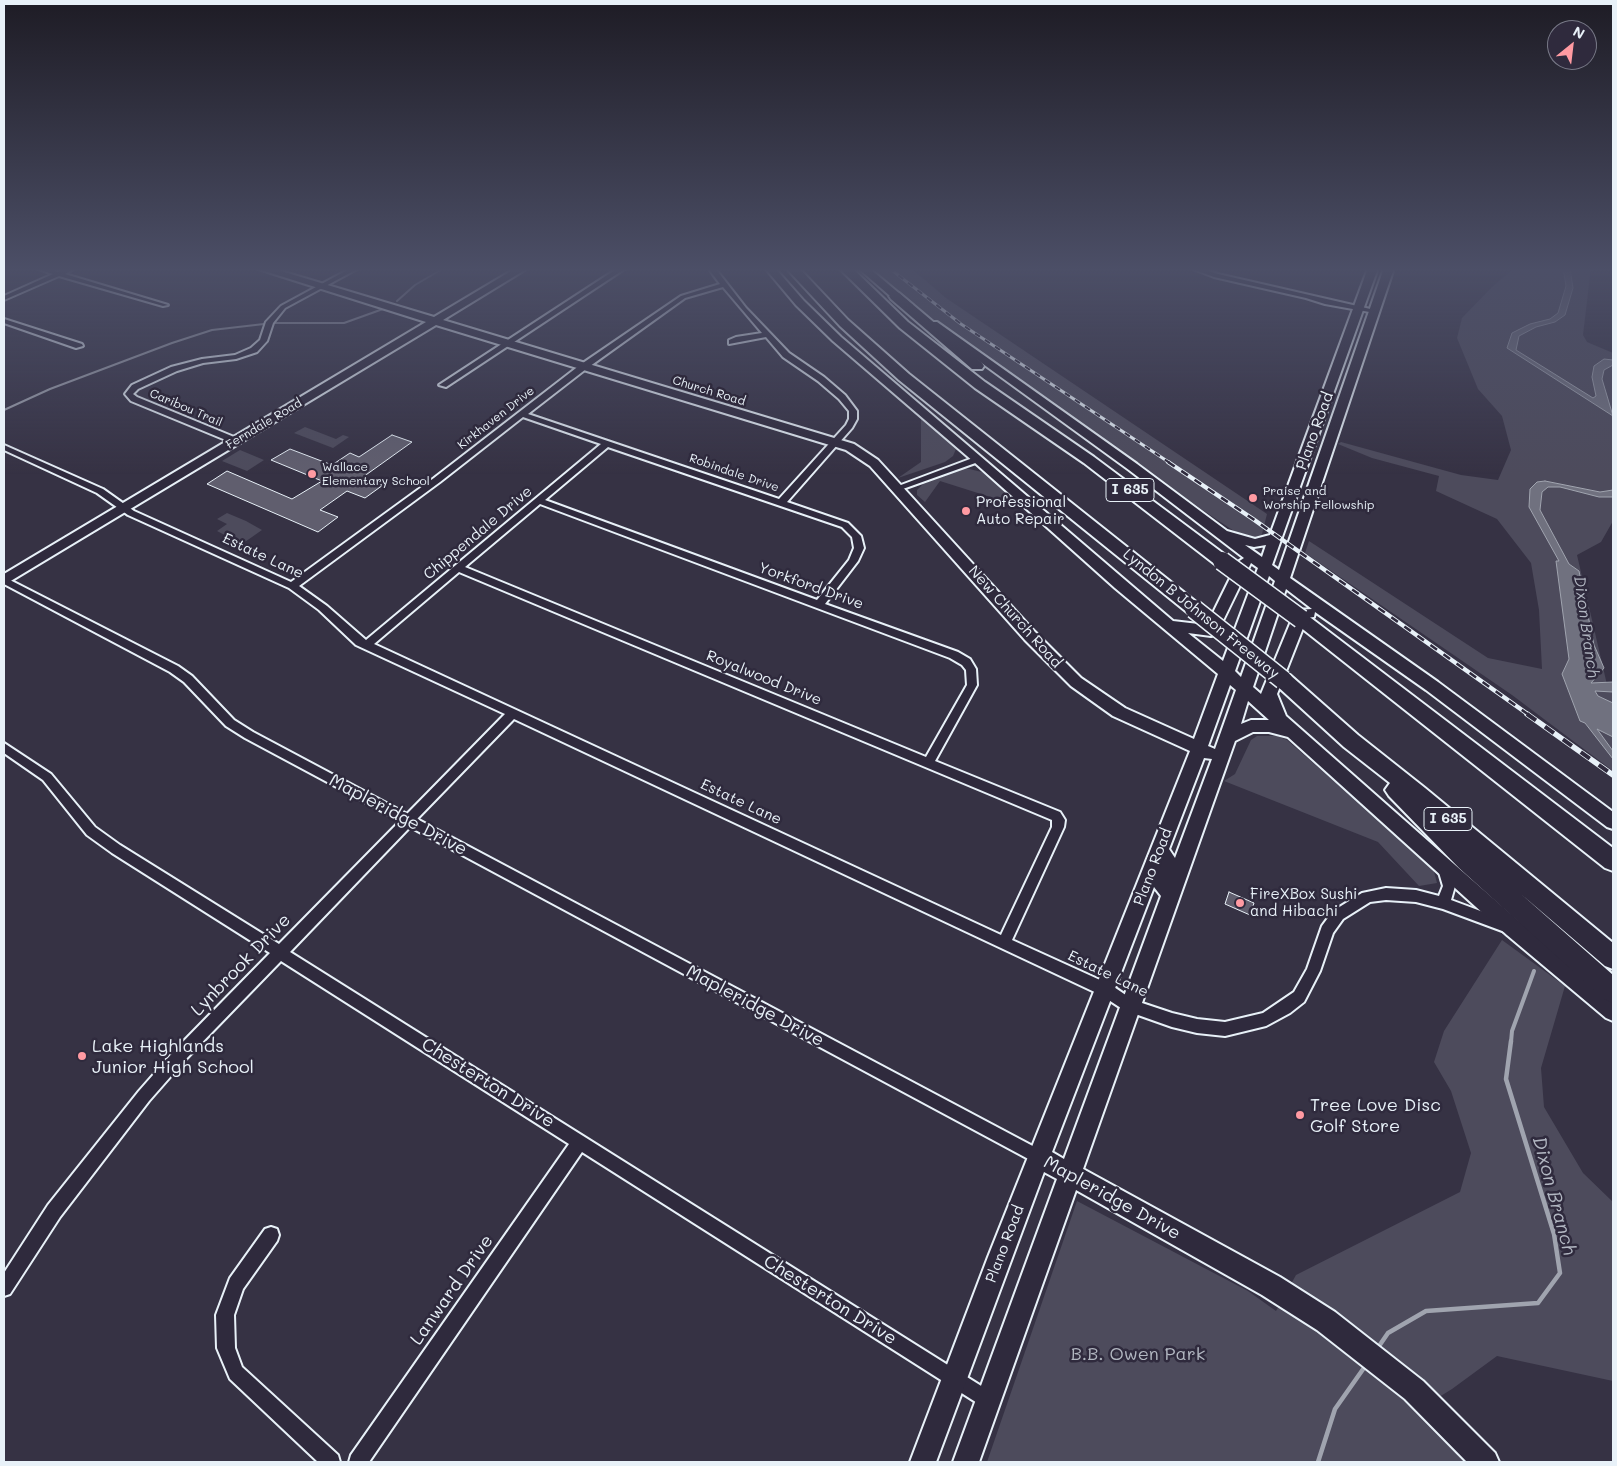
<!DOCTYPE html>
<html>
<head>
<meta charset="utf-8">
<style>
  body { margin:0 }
  #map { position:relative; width:1617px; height:1466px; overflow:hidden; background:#363244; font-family:Mali,sans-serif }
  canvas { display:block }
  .frame { position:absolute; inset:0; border:5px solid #e8f1f8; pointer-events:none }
  .north { position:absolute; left:1547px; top:20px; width:50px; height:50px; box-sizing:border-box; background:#2f2a3d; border:1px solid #797a88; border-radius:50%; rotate:29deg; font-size:14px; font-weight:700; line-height:20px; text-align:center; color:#e8f1f8 }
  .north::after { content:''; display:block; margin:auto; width:18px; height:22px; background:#ff9aa2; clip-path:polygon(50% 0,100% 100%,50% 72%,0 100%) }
</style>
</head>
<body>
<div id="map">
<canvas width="1617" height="1466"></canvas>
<div class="frame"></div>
<div class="north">N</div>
</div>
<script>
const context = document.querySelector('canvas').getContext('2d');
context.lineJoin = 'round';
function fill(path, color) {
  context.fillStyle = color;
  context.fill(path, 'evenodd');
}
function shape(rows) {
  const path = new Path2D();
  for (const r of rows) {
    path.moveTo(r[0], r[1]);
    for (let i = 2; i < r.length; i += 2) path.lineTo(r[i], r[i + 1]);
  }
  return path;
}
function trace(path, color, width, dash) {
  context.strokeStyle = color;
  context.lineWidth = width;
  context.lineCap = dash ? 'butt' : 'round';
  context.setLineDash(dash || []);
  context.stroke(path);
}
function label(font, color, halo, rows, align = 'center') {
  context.font = font + ' Mali,sans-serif';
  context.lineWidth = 5;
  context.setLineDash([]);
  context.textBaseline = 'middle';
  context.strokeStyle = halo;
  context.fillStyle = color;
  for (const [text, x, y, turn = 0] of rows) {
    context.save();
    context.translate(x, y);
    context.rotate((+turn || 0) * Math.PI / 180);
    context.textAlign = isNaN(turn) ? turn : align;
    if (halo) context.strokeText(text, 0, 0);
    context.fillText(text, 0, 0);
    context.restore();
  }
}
const green = shape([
  [872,268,911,268,946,298,1267,514,1261,538,1252,539,1237,533,1201,509,925,313],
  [1514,268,1591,268,1583,335,1587,342,1613,353,1613,521,1601,542,1577,555,1608,689,1613,691,1613,771,1512,695,1305,553,1309,541,1488,658,1542,669,1539,610,1531,563,1497,519,1436,491,1439,476,1372,458,1338,444,1341,442,1461,475,1498,480,1511,450,1502,416,1478,389,1457,338,1462,318,1492,287],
  [921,416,953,443,956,449,953,456,945,462,898,478,921,462],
  [305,427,336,439,343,435,349,437,333,448,294,433],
  [240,450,264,460,247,471,222,461],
  [965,468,982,472,996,481,1025,508,940,481,925,502,917,495,917,490,923,484],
  [227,513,246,521,262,530,242,544,217,531,227,524,217,519],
  [1257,736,1277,736,1287,740,1433,868,1437,883,1419,886,1378,842,1224,781,1235,774,1251,740],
  [1502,940,1565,986,1541,1068,1544,1107,1583,1173,1613,1202,1613,1381,1497,1356,1452,1389,1415,1412,1425,1420,1464,1462,987,1462,1077,1201,1248,1291,1276,1311,1296,1275,1460,1192,1471,1153,1451,1091,1434,1062,1444,1031]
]);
const water = shape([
  [1563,268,1570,268,1573,288,1565,315,1555,322,1536,327,1519,336,1516,350,1593,398,1596,396,1592,377,1594,366,1604,359,1613,360,1613,365,1604,370,1602,379,1613,416,1507,348,1512,333,1530,324,1550,319,1558,313,1566,286,1563,268],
  [1545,481,1600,492,1613,490,1613,497,1599,497,1560,487,1548,487,1542,492,1540,510,1569,564,1579,571,1594,645,1604,668,1591,683,1613,682,1613,692,1595,691,1598,696,1613,703,1613,737,1597,729,1613,751,1613,759,1585,723,1580,721,1562,674,1569,659,1556,561,1559,561,1529,507,1530,489,1537,482,1545,481]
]);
const streamFar2 = shape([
  [397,301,415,285,444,268],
  [275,323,344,323,383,309],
  [4,410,50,389,172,343,212,330,264,324]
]);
const streamFar1 = shape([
  [1511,1042,1512,1031,1534,971]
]);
const stream = shape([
  [1377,1349,1388,1333,1426,1311,1538,1303,1560,1273,1554,1234,1506,1079,1511,1041],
  [1318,1462,1335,1409,1366,1365]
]);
const building = shape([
  [392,435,412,442,363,477,383,485,365,498,347,491,320,510,338,517,318,532,207,484,227,471,292,499,322,481,271,460,290,449,332,465,350,453,359,457,392,435],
  [1229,892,1254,903,1250,915,1225,904,1229,892]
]);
const street = shape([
  [36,268,47,268,58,272,66,268,75,268,65,274,168,305,163,306,59,276,4,300,4,296,53,274,36,268],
  [351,268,359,268,285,308,273,323,267,341,257,352,236,359,203,363,177,371,138,389,133,394,137,397,239,439,239,443,233,443,131,401,125,394,132,385,171,367,202,359,235,355,251,348,260,340,266,322,281,306,351,268],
  [618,268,626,268,446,387,439,385,618,268],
  [708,268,715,268,746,308,789,353,824,377,845,395,857,411,857,419,852,428,787,502,848,523,861,536,864,548,858,561,825,604,958,652,970,659,976,669,977,685,935,761,1060,812,1065,820,1064,827,1012,940,1111,985,1133,1000,1172,1013,1197,1019,1225,1022,1263,1013,1294,992,1307,969,1322,926,1333,911,1362,893,1386,888,1416,890,1439,896,1443,886,1438,869,1440,865,1444,864,1448,865,1455,886,1451,900,1510,922,1512,926,1510,930,1505,932,1443,909,1416,902,1386,900,1370,902,1343,919,1333,933,1320,971,1304,1002,1290,1013,1266,1026,1225,1036,1197,1033,1172,1027,1124,1010,1101,995,514,719,417,819,1044,1152,1047,1157,1044,1162,1039,1165,1034,1162,410,827,290,952,994,1394,997,1400,994,1406,988,1409,982,1406,582,1152,369,1462,349,1462,351,1455,569,1144,281,961,185,1060,149,1101,60,1217,10,1294,4,1296,4,1273,48,1205,139,1091,175,1050,270,953,112,853,87,835,43,780,4,753,4,743,51,774,95,827,120,845,279,944,400,821,245,738,226,726,184,682,170,672,4,584,4,577,178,666,192,676,234,720,253,732,407,814,505,714,356,645,319,610,289,588,128,515,97,493,4,450,4,445,103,489,134,511,291,582,434,478,580,365,681,296,720,284,708,268],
  [723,287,762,333,736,337,729,340,729,344,766,337,783,357,818,381,839,399,849,411,849,419,846,425,779,499,528,414,586,369,685,298,723,287],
  [523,417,601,444,366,640,327,606,299,586,440,482,523,417],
  [608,447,842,527,852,537,854,548,849,560,817,600,545,500,608,447],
  [540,504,950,658,962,665,966,670,967,685,926,757,465,567,540,504],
  [459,572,1052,820,1052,827,1001,935,374,644,459,572],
  [1190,268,1200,268,1218,274,1379,311,1375,313,1325,304,1306,298,1214,277,1190,268],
  [4,319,82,344,83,346,76,348,4,323,4,319],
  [978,456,982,459,981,461,900,490,894,490,893,488,978,456],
  [271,1227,277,1229,279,1235,277,1241,243,1289,234,1315,235,1348,242,1367,338,1455,340,1462,318,1462,230,1379,217,1348,216,1315,230,1278,265,1229,271,1227]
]);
const secondary = shape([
  [255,268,271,268,434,317,516,268,528,268,443,320,854,444,878,460,1035,632,1081,678,1125,708,1194,739,1218,674,1115,588,974,462,833,341,796,305,765,268,775,268,804,301,841,337,1173,621,1207,625,1238,562,1244,558,1129,470,928,324,929,322,937,322,1137,464,1227,531,1255,539,1270,535,1368,268,1378,268,1272,565,1279,570,1384,268,1394,268,1290,578,1438,682,1613,812,1613,829,1607,827,1426,690,1315,612,1314,617,1307,618,1277,694,1286,716,1521,923,1613,998,1613,1021,1606,1018,1507,935,1288,737,1269,732,1253,732,1235,741,1083,1169,1280,1277,1335,1312,1423,1381,1495,1453,1499,1462,1467,1462,1405,1399,1317,1330,1262,1295,1076,1190,979,1462,953,1462,1057,1179,1044,1172,936,1462,910,1462,988,1257,1190,751,1113,716,1071,686,1025,640,870,466,846,450,436,325,4,585,4,574,426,322,255,268],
  [1245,545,1254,547,1266,545,1262,557,1245,545],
  [1251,563,1258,568,1223,661,1188,633,1211,636,1216,635,1251,563],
  [1269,576,1275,581,1241,677,1235,671,1269,576],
  [1286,589,1312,609,1296,610,1294,614,1261,694,1253,687,1286,589],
  [1230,685,1236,690,1215,749,1208,746,1230,685],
  [1248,701,1269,720,1251,720,1241,724,1248,701],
  [1204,758,1212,759,1175,858,1169,849,1204,758],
  [1154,887,1161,896,1064,1159,1052,1152,1154,887],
  [858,268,869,268,913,305,913,309,905,309,858,268]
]);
const highway = shape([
  [786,268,799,268,848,320,909,374,1200,605,1203,609,1200,613,1194,615,1188,613,899,380,840,326,786,268],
  [839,268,852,268,908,322,985,382,1094,457,1228,557,1230,561,1228,565,1216,565,1084,463,975,388,900,328,839,268],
  [895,292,899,293,982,363,984,366,982,369,972,369,891,299,889,296,895,292],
  [1301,613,1307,615,1613,848,1613,871,1605,868,1295,623,1292,619,1295,615,1301,613],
  [1283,673,1290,675,1358,735,1425,788,1613,943,1613,969,1605,966,1521,894,1613,975,1613,1003,1604,999,1459,868,1389,796,1385,790,1390,783,1344,747,1276,685,1273,680,1276,675,1283,673]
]);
const railFar2 = shape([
  [889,268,961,324,1170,463]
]);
const railFar1 = shape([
  [1168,462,1253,519,1529,715]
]);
const rail = shape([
  [1527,714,1613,775]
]);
const highwayBridge = shape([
  [1222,561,1301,619],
  [1194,609,1283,680]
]);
const markers = [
  [312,474,5,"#ff9aa2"],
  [1253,498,5,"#ff9aa2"],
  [966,511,5,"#ff9aa2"],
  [1240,903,5,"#ff9aa2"],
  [82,1056,5,"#ff9aa2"],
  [1300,1115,5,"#ff9aa2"]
];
const farStreetnames = [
  ["Church Road",709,391,17],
  ["Caribou Trail",186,408,23],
  ["Kirkhaven Drive",496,418,-38],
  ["Ferndale Road",264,424,-31],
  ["Robindale Drive",734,473,19]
];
const farPoinames = [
  ["Wallace",322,467],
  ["Elementary School",322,481],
  ["Praise and",1263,491],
  ["Worship Fellowship",1263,505]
];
const shields = [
  [1130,490,48],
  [1448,819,48]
];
const shieldNames = [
  ["I 635",1130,490],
  ["I 635",1448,819]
];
const streetNames = [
  ["Plano Road",1315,431,-70],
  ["Chippendale Drive",478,533,-40],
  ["Estate Lane",263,556,25],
  ["Yorkford Drive",811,586,20],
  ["Lyndon B Johnson Freeway",1201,614,39],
  ["New Church Road",1015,617,48],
  ["Royalwood Drive",764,678,22],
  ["Estate Lane",741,802,25],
  ["Plano Road",1153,867,-69],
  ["Estate Lane",1108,974,26],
  ["Plano Road",1005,1244,-69]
];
const poiNames = [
  ["Professional",976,502],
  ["Auto Repair",976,519],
  ["FireXBox Sushi",1250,894],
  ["and Hibachi",1250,911]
];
const waterNames = [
  ["Dixon Branch",1586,627,82]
];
const nearStreetnames = [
  ["Mapleridge Drive",398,815,28],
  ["Lynbrook Drive",241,965,-46],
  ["Mapleridge Drive",755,1006,28],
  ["Chesterton Drive",488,1083,32],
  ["Mapleridge Drive",1112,1198,29],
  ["Lanward Drive",452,1290,-55],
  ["Chesterton Drive",830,1300,32]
];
const nearPoinames = [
  ["Lake Highlands",92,1046],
  ["Junior High School",92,1067],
  ["Tree Love Disc",1310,1105],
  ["Golf Store",1310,1126]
];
const nearParknames = [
  ["B.B. Owen Park",1138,1354]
];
const nearWaternames = [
  ["Dixon Branch",1554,1196,75]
];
fill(green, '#4d4b5c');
fill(water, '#70717f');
trace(water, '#a0a4af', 1);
trace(streamFar2, '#a0a4af', 2);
trace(streamFar1, '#a0a4af', 4);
trace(stream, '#a0a4af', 4.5);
fill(building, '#605e6e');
trace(building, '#e8f1f8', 1);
trace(street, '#e8f1f8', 4);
trace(secondary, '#e8f1f8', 4);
trace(highway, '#e8f1f8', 4);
fill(street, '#2f2a3d');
fill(secondary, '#2f2a3d');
fill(highway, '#2f2a3d');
trace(railFar2, '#e8f1f8', 3);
trace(railFar1, '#e8f1f8', 4.5);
trace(rail, '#e8f1f8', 5.5);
trace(railFar2, '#2f2a3d', 2, [6]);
trace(railFar1, '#2f2a3d', 2.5, [8]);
trace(rail, '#2f2a3d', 4, [11]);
trace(highwayBridge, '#e8f1f8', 21, []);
trace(highwayBridge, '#2f2a3d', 18);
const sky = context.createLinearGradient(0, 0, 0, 474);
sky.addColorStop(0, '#1e1c25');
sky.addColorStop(0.57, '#4c4f67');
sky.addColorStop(1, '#4c4f6700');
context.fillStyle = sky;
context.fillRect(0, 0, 1617, 474);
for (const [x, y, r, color] of markers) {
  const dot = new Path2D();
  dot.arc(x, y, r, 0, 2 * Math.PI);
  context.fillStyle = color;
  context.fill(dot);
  trace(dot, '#2f2a3d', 2);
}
label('12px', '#e8f1f8', '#2f2a3d', farStreetnames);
label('12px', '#e8f1f8', '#2f2a3d', farPoinames, 'left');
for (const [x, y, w] of shields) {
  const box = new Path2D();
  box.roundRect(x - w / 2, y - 11.5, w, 23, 4);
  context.fillStyle = '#2f2a3d';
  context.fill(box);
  trace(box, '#e8f1f8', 1);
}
label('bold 14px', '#e8f1f8', null, shieldNames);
label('15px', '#e8f1f8', '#2f2a3d', streetNames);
label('15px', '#e8f1f8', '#2f2a3d', poiNames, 'left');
label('italic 16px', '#b2b7c2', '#2f2a3d', waterNames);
label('18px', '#e8f1f8', '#2f2a3d', nearStreetnames);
label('18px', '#e8f1f8', '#2f2a3d', nearPoinames, 'left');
label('18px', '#b2b7c1', '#2f2a3d', nearParknames);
label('italic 19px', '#b2b7c2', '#2f2a3d', nearWaternames);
</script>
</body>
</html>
